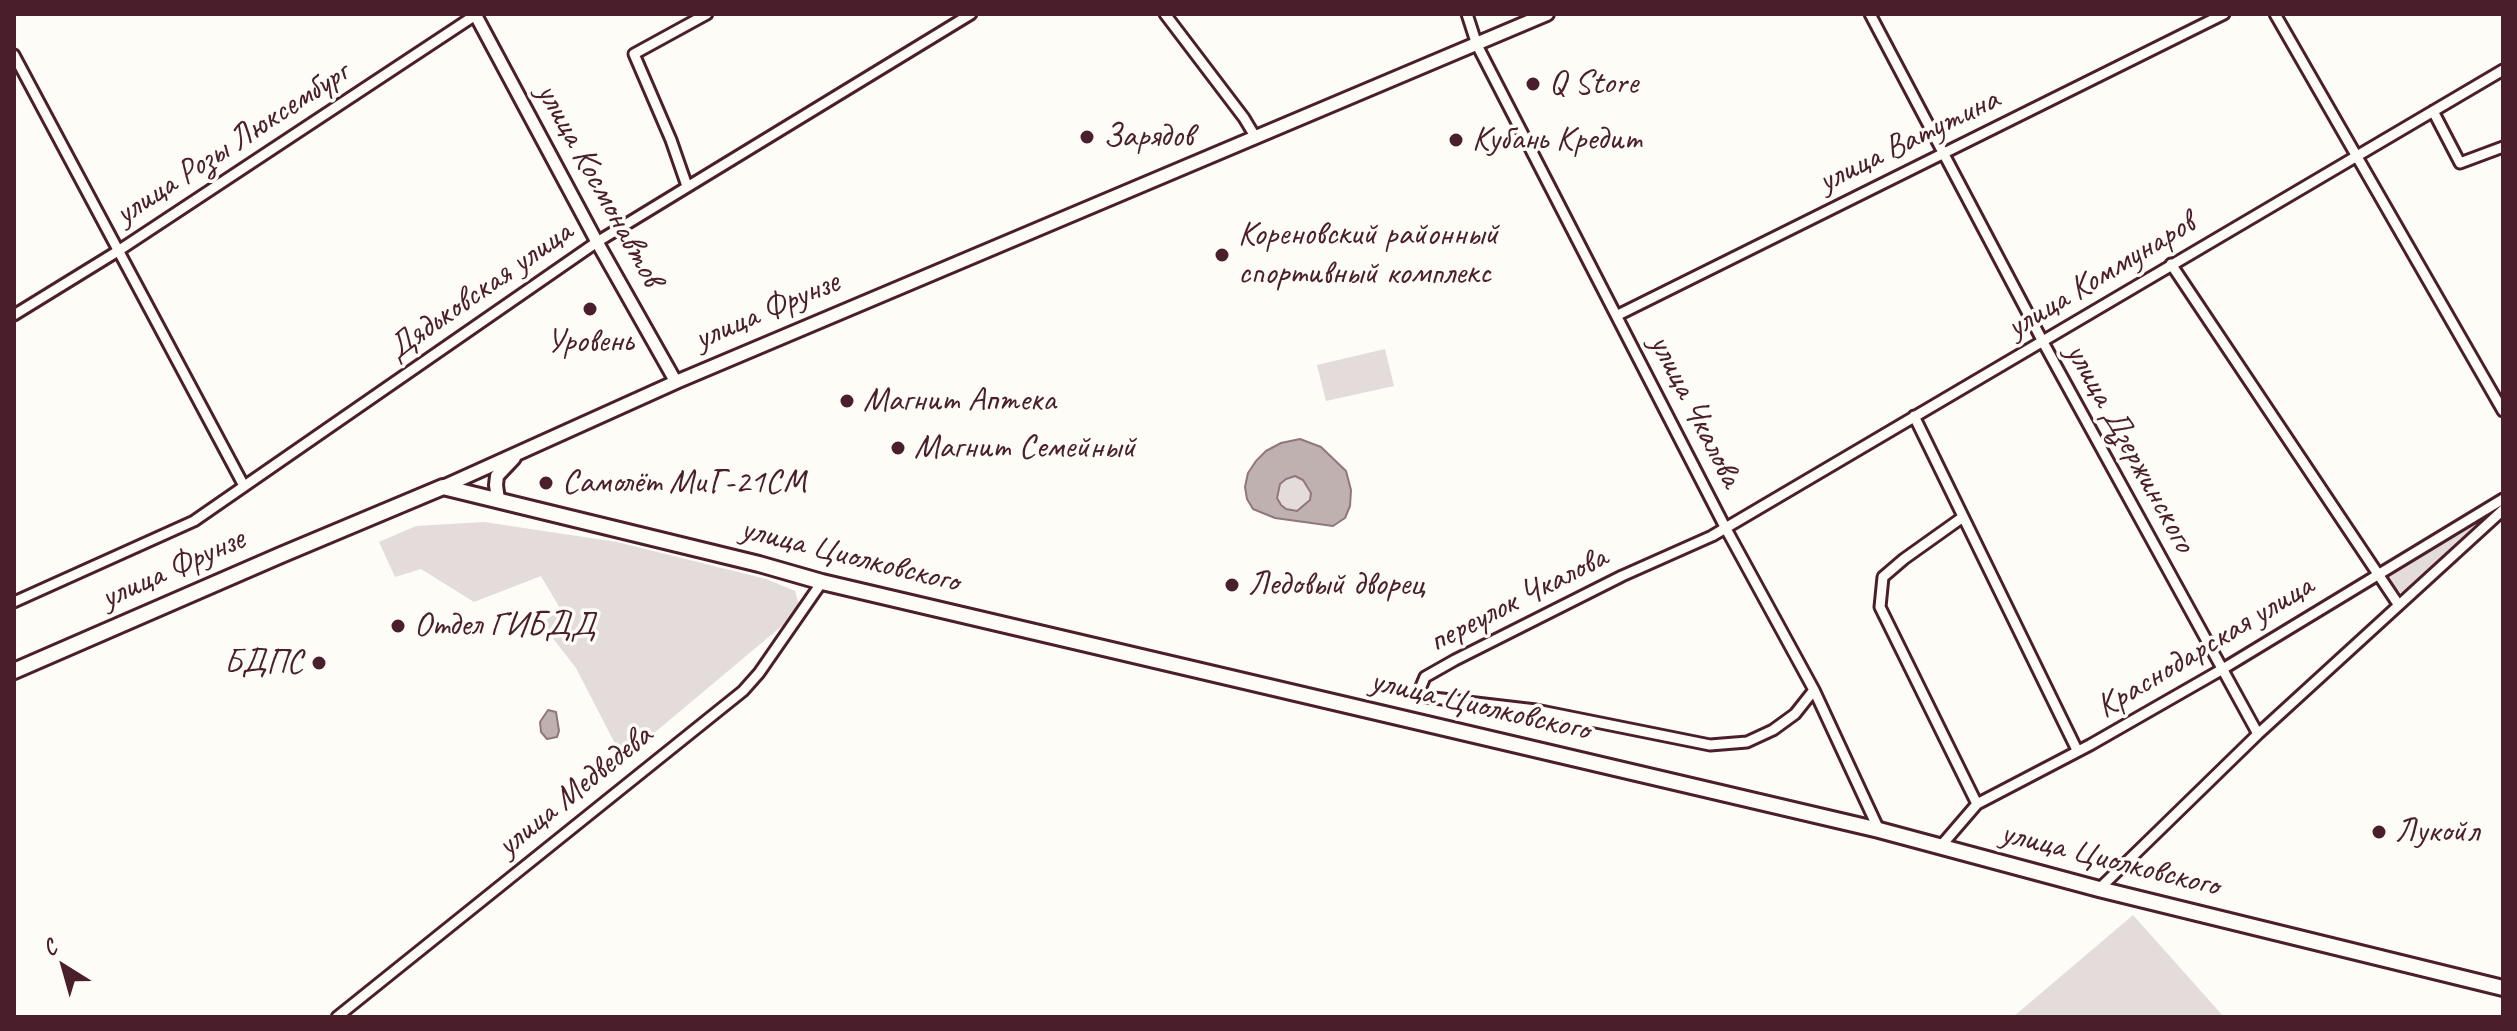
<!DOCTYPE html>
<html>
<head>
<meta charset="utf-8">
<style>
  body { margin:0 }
  #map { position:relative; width:2517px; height:1031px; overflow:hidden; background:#fdfcf7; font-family:Caveat,sans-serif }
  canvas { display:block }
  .frame { position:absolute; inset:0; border:16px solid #4a1f2b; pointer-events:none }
  .north { position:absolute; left:24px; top:927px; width:80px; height:80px; -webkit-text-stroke:6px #fdfcf7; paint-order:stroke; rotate:323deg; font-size:22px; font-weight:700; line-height:32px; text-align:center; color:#4a1f2b }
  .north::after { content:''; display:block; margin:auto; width:28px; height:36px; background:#4a1f2b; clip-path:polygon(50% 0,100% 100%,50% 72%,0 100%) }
</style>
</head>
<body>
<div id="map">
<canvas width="2517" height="1031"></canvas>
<div class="frame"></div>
<div class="north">С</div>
</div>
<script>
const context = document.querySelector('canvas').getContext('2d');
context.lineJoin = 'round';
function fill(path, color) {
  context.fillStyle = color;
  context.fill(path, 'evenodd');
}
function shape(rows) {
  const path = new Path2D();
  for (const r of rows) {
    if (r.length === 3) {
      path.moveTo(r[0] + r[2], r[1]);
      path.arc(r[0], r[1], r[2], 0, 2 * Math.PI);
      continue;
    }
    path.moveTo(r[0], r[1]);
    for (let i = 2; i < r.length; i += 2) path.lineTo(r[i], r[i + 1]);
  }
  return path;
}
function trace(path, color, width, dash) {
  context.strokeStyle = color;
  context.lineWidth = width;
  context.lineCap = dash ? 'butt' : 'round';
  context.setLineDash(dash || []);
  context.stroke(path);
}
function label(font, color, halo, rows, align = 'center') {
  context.font = font + ' Caveat,sans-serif';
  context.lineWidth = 7;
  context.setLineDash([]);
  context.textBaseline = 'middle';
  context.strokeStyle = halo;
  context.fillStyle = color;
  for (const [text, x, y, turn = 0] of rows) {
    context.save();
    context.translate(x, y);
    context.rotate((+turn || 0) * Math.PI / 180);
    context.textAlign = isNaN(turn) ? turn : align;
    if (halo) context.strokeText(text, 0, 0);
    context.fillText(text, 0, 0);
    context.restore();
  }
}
const green = shape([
  [1385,349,1394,386,1326,401,1317,365],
  [1294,494,17],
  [2499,507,2407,594,2391,589,2384,576],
  [484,522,617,542,766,579,795,591,799,605,783,625,623,759,576,668,541,623,561,610,541,576,474,602,421,569,395,577,379,542,416,526],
  [2133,915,2224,1017,2013,1017]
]);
const water = shape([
  [1300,439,1321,447,1346,471,1351,490,1350,506,1345,518,1333,526,1275,518,1253,509,1247,499,1245,487,1248,473,1256,461,1266,451,1281,443,1300,439],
  [1295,476,1303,480,1311,493,1310,500,1297,511,1286,509,1281,505,1277,498,1280,484,1286,479,1295,476],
  [548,710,556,712,559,731,557,737,547,739,541,732,540,722,548,710]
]);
const minor = shape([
  [1165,14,1244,118,1256,138],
  [1467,14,1477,45,1725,527,1814,690,1879,830],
  [1870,14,2043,342,2258,734],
  [2275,14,2503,411],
  [14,55,244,486],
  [2433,111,2460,163,2503,147],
  [687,186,671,140,634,54,707,14],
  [2171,264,2398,604],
  [14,315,118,251,477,14],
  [1618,315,2224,14],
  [1914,416,2077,750],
  [1963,517,1904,559,1883,577,1880,607,1977,804],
  [14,602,194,521,597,242,971,14],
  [1814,690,1795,714,1773,730,1747,742,1710,745,1536,710,1425,697,1420,689,1425,677,1455,660,1622,576,1712,536,2503,70],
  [1940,847,1977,804,2090,745,2221,670,2503,499],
  [2099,889,2258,734,2503,510],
  [337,1017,743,691,759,673,822,582]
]);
const tertiary = shape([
  [475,14,597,242,676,382]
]);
const secondary = shape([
  [443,487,676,382,1547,14],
  [498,500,496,485,497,476,514,458]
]);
const primary = shape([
  [14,671,281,555,443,487,759,564,822,582,1879,830,2099,889,2503,988]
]);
const markers = [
  [1533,84,8,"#4a1f2b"],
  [1087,137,8,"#4a1f2b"],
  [1456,140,8,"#4a1f2b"],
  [1222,255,8,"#4a1f2b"],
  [590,309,8,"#4a1f2b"],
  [847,401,8,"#4a1f2b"],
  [898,448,8,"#4a1f2b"],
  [546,483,8,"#4a1f2b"],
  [1232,585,8,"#4a1f2b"],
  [398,626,8,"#4a1f2b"],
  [319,663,8,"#4a1f2b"],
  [2379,832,8,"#4a1f2b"]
];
const poiNames = [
  ["Q Store",1549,84],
  ["Зарядов",1103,137],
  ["Кубань Кредит",1472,140],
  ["Кореновский районный",1238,235],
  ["спортивный комплекс",1238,274],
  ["Уровень",590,342,"center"],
  ["Магнит Аптека",863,401],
  ["Магнит Семейный",914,448],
  ["Самолёт МиГ-21СМ",562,483],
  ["Ледовый дворец",1248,585],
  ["Отдел ГИБДД",414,626],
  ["БДПС",303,663,"right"],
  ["Лукойл",2395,832]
];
const streetNames = [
  ["улица Ватутина",1909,141,-26],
  ["улица Розы Люксембург",232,144,-33],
  ["улица Космонавтов",599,185,61],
  ["улица Коммунаров",2101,276,-31],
  ["Дядьковская улица",480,291,-35],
  ["улица Фрунзе",767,311,-23],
  ["улица Чкалова",1695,411,63],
  ["улица Дзержинского",2130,448,61],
  ["улица Циолковского",850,556,14],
  ["улица Фрунзе",173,569,-24],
  ["переулок Чкалова",1518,600,-27],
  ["Краснодарская улица",2205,647,-31],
  ["улица Циолковского",1480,706,13],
  ["улица Медведева",575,791,-39],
  ["улица Циолковского",2110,860,14]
];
fill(green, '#e3dcda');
fill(water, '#c0b1b1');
trace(water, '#91777b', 2);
trace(minor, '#4a1f2b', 15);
trace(tertiary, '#4a1f2b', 17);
trace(secondary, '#4a1f2b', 18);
trace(primary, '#4a1f2b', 20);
trace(minor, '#fdfcf7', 9);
trace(tertiary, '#fdfcf7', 11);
trace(secondary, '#fdfcf7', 12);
trace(primary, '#fdfcf7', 14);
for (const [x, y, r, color] of markers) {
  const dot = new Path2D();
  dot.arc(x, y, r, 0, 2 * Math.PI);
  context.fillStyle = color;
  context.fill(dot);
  trace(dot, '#fdfcf7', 3);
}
label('34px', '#4a1f2b', '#fdfcf7', poiNames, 'left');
label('34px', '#4a1f2b', '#fdfcf7', streetNames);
</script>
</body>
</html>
